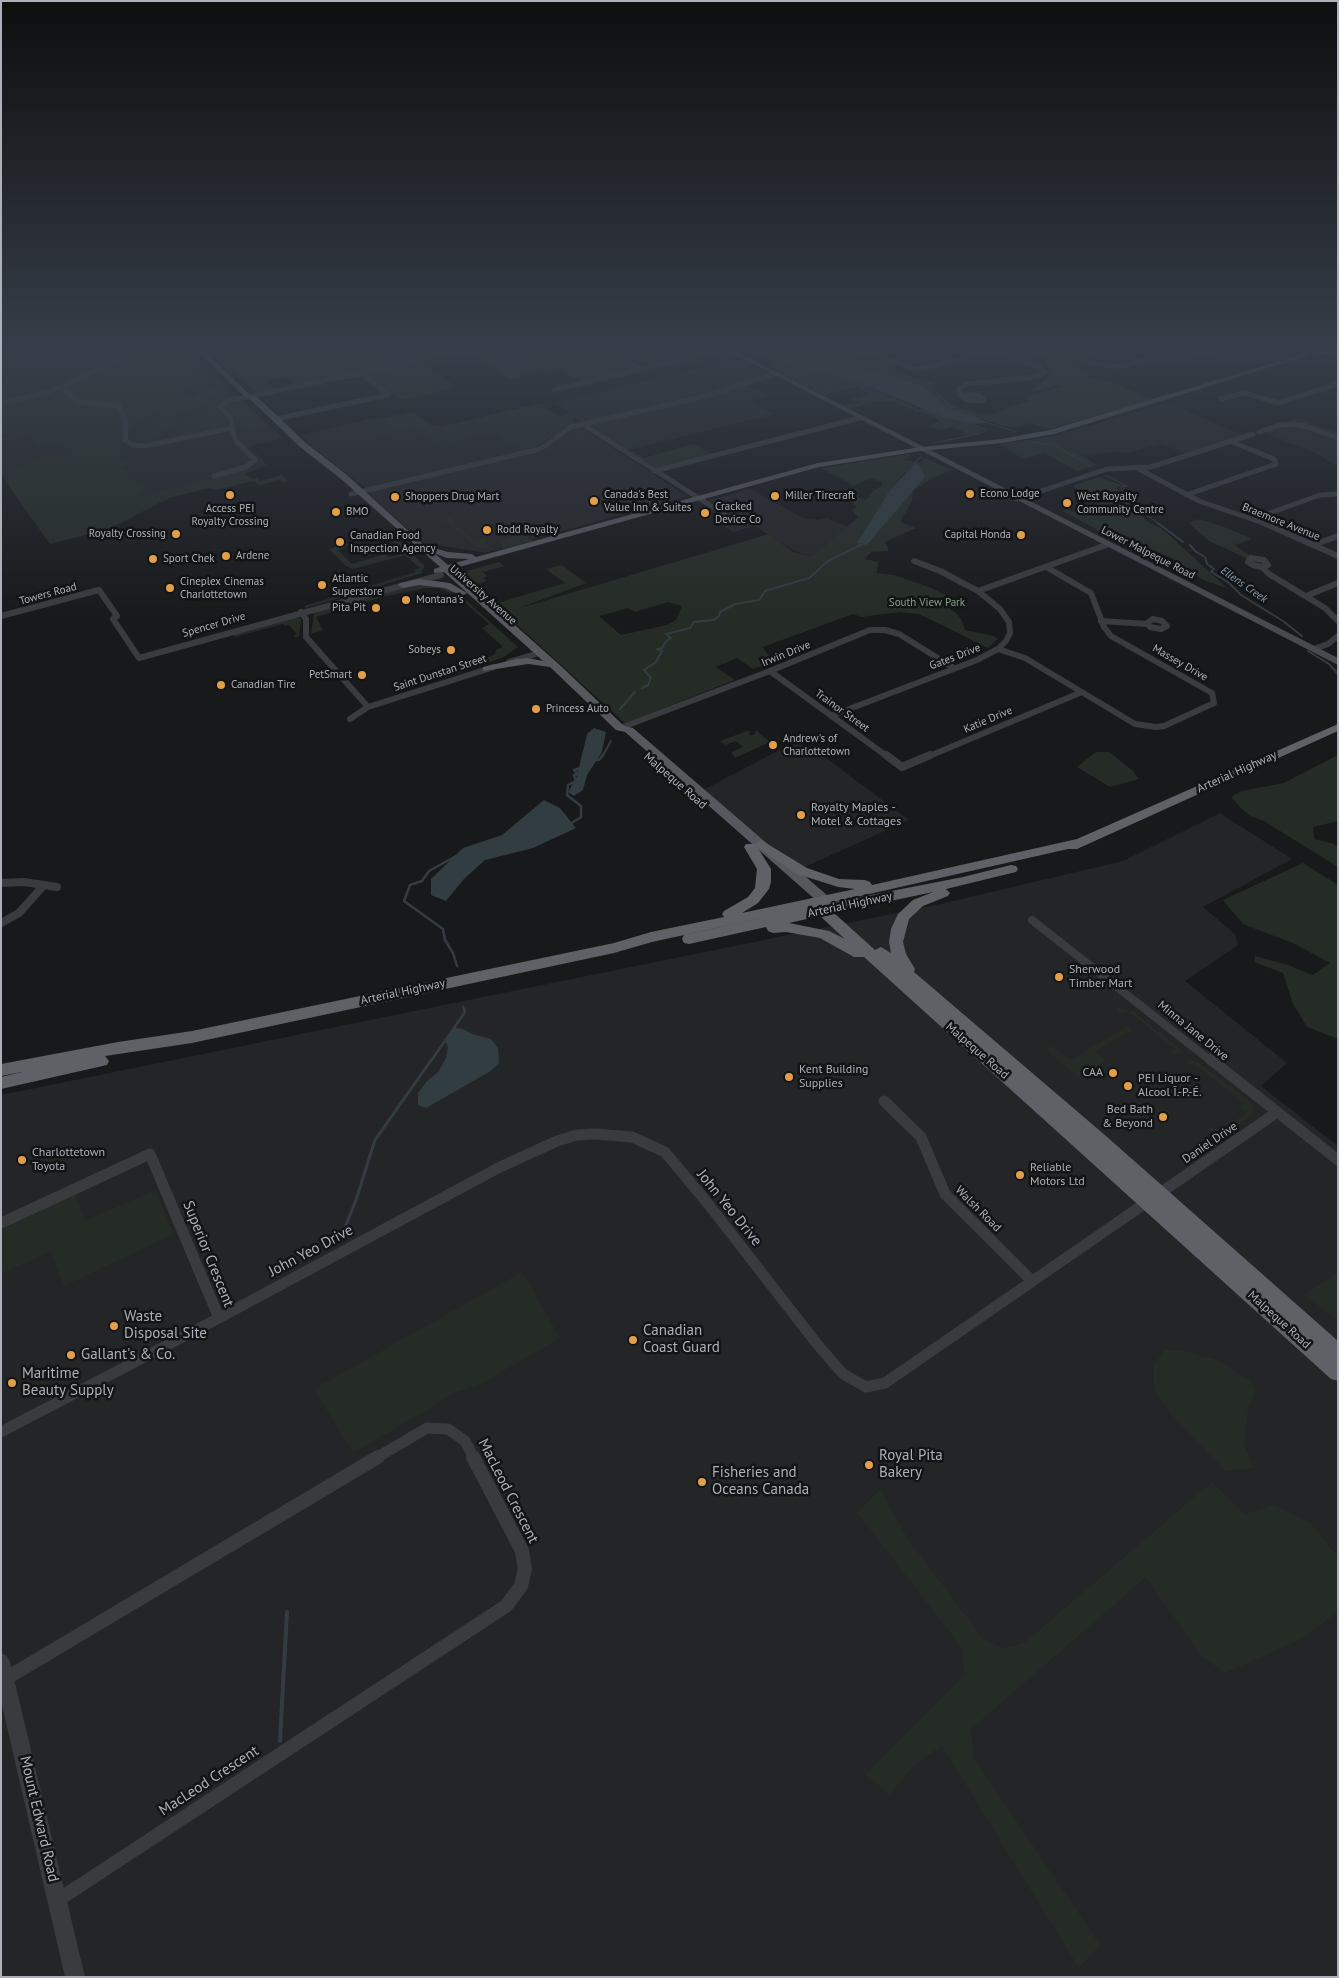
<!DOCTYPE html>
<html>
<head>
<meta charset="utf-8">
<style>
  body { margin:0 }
  #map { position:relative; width:1339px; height:1978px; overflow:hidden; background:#18191a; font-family:"PT Sans",sans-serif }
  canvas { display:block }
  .frame { position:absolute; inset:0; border:2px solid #acb1b9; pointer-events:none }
</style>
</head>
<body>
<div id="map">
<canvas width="1339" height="1978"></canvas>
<div class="frame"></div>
</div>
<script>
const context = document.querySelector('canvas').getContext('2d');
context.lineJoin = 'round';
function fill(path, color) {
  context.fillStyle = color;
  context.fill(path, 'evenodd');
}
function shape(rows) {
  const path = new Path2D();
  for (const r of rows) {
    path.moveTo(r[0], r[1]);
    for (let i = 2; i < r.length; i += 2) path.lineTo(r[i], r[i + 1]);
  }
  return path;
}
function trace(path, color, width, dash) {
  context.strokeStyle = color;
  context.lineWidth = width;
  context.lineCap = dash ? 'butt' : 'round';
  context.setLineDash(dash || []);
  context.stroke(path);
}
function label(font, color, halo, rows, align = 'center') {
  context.font = font + ' "PT Sans",sans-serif';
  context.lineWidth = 5;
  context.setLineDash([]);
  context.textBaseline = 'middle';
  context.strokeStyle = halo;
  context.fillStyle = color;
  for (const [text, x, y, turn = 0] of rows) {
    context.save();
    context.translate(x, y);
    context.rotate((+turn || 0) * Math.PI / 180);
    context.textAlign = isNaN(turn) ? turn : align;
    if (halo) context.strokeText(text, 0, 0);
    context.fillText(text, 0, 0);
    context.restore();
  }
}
const built = shape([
  [1,346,184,346,283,438,249,446,267,465,244,474,178,493,109,529,50,544,1,475],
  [459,346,523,346,542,357,502,366,477,352],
  [739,359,777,378,747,385,769,396,750,401,773,414,626,451,586,425,555,402],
  [1168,403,1242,435,1188,454,1161,444,1128,453,1118,452,1081,455,1051,437],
  [383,418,388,422,381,435,413,428,432,444,447,440,451,443,494,433,522,452,366,489,313,447,301,435,369,419],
  [1297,418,1338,432,1338,467,1314,452,1264,433],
  [575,428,582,428,687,496,485,553,424,543,368,494,372,491,540,450],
  [750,489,803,518,818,520,827,518,848,527,815,554,808,556,794,551,755,526,733,532,715,520,731,515,708,501],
  [793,743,810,746,909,820,798,870,701,791],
  [1220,813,1292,859,1203,907,1235,934,1238,945,1185,981,1287,1063,1261,1086,1338,1146,1338,1977,1,1977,1,1095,936,905,1123,861]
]);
const green = shape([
  [205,346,227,346,218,349,231,346,446,346,438,353,377,369,296,385,284,376,266,381,274,387,273,389,256,392,207,351],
  [481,346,485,350,478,352,502,366,541,357,523,346,593,346,636,368,581,382,561,370,548,373,543,370,511,379,467,352,440,357,453,352],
  [609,346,685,346,698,353,644,365],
  [744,346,752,346,791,367,835,375,860,383,919,409,930,409,952,420,971,424,984,430,976,434,963,435,960,434,964,432,952,427,938,430,928,426,940,421,921,411,916,412,903,405,893,406,899,405,893,402,879,401,850,409,842,405,859,403,851,399,869,394,856,387,827,394,828,396,826,396,769,366,778,363],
  [813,346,844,346,845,347,840,350,853,360,875,359,902,374,932,382,940,395,954,406,980,414,1000,413,996,411,1030,401,1024,398,1054,389,1063,385,1052,386,1039,391,1030,391,1051,376,1052,371,1045,366,1046,358,1023,346,1035,347,1062,354,1075,360,1071,362,1090,374,1090,378,1105,379,1102,381,1115,384,1152,400,1049,429,1031,423,1019,427,1003,426,947,408,934,395,918,384,834,360],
  [128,357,181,359,192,364,194,369,191,373,207,378,128,429,126,437,120,442,122,448,120,454,121,458,134,461,133,463,120,467,127,471,131,480,144,485,142,491,135,498,246,469,249,471,244,474,253,479,257,478,260,481,282,475,288,481,282,483,280,480,259,485,254,481,215,490,210,488,169,498,109,529,50,544,8,485,9,471,24,467,42,457,66,458,71,455,72,449,60,445,36,446,35,441,30,436,1,442,1,440,13,435,1,434,1,404,49,395],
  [430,361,431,362,423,364,456,386,449,388,450,389,415,398,403,399,389,394,367,375],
  [217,386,222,387,223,390,192,413,178,414,178,421,163,432,159,438,138,444,129,440,145,423,156,418,162,412,162,408,185,395,192,396],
  [226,392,233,399,222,402,216,406,226,419,227,424,224,427,174,437,173,436,190,423,190,417,193,414,202,411,212,401],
  [239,401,265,426,247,430,242,426,224,406],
  [540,403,559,416,573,413,574,416,572,419,575,424,535,447,522,452,494,433,451,443,447,440,432,444,413,428,371,438,380,435,370,426,388,422,383,418,413,412,432,426,437,425,440,427],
  [616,435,655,439,657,441,625,450,608,438],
  [1051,437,1097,465,1077,471,1044,453,1023,459,1000,444],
  [694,444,711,454,656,468,631,452,633,451,644,458],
  [909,454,911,456,903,460,921,462,925,458,952,470,930,479,913,491,912,501,900,522,916,528,885,542,889,551,871,552,865,559,878,562,877,573,894,575,929,587,947,596,940,602,957,614,962,621,965,630,994,636,998,639,988,648,919,614,900,612,861,617,853,614,763,647,773,662,753,669,737,658,716,667,735,680,625,723,494,604,565,583,546,569,562,565,586,583,517,609,769,534,793,552,808,556,815,554,858,517,852,511,857,506,841,495,851,495,866,500,874,490,881,487,883,482,870,478,854,486,821,468],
  [905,472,924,478,867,544,858,543,890,490],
  [668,602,682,606,676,620,667,625,621,635,599,616,628,608,635,612],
  [1099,477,1122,485,1116,487,1120,495,1148,522,1161,528,1227,588,1203,580,1172,558,1133,542,1120,545,1113,541,1113,538,1062,511,1068,509,1073,512,1104,502,1072,486],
  [450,517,456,521,454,524,473,540,478,541,484,538,488,541,484,543,497,550,478,548,443,519],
  [1200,519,1227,528,1252,539,1235,545,1253,558,1248,559,1209,541,1189,523],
  [388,532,389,535,386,537,381,536,344,546,345,548,338,550,352,564,385,554,389,557,405,553,390,539,395,538,425,566,421,572,422,573,306,608,304,606,416,572,414,570,420,568,405,555,353,569,346,566,329,549],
  [521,534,534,541,504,549,500,546,503,545,498,541],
  [499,562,504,566,483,572,487,576,483,578,487,581,473,585,463,576,467,571],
  [414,585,439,585,455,592,450,593,439,588,425,588,382,597,316,617,323,630,311,634,314,613],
  [459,594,518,647,504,657,450,676,447,674,478,665,479,662,474,657,480,655,485,659,495,654,496,650,503,647,482,628,489,624,457,595],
  [295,618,300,618,301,620,299,636,296,638,294,636,297,634,289,625,285,626,283,624,235,637,234,635],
  [750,730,749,735,754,735,756,730,770,742,735,758,731,752,743,747,736,741,725,745,720,741],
  [1096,752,1109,752,1133,771,1139,779,1110,787,1077,767],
  [1338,755,1338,821,1313,827,1314,839,1334,844,1338,848,1338,867,1264,821,1250,816,1240,807,1231,797,1242,791,1284,783],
  [1303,863,1338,885,1338,1039,1307,1027,1293,1004,1283,973,1254,962,1255,956,1285,964,1313,975,1330,963,1295,944,1243,924,1223,900],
  [1119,1008,1134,1012,1180,1049,1180,1053,1173,1054,1171,1052,1175,1049,1128,1011,1122,1014,1120,1013,1117,1010],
  [1127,1026,1132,1030,1096,1051,1106,1060,1078,1077,1051,1054,1048,1049,1053,1046,1070,1060],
  [1189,1060,1198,1062,1251,1103,1254,1109,1253,1115,1221,1136,1207,1129,1210,1127,1218,1132,1247,1113,1240,1107,1245,1103,1194,1064,1188,1065,1187,1062],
  [155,1190,174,1234,64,1286,51,1251,1,1274,1,1229,75,1193,85,1221],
  [522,1272,560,1338,479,1385,457,1392,353,1453,314,1389],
  [1338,1273,1338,1320,1304,1295],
  [1164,1350,1184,1351,1217,1360,1250,1381,1255,1390,1247,1413,1244,1443,1254,1468,1226,1471,1173,1416,1154,1389,1154,1365],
  [1212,1482,1245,1514,1275,1505,1311,1524,1338,1557,1338,1612,1299,1640,1225,1673,1201,1656,1146,1577,971,1729,974,1758,1100,1945,1079,1968,942,1746,916,1763,889,1795,866,1774,964,1676,962,1648,857,1512,880,1490,908,1539,984,1640,1005,1648,1024,1643]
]);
const water = shape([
  [752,346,813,346,834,360,918,384,934,395,947,408,974,416,988,423,971,424,943,417,860,383,835,375,791,367],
  [914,465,919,465,924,475,924,478,867,545,857,543,890,490],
  [594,728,606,732,602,752,587,775,583,790,574,796,568,792,577,776,587,734],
  [544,800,560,808,576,828,533,848,485,860,464,879,446,901,431,895,431,879,463,848,502,835],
  [454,1028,463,1029,472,1034,491,1039,498,1048,499,1063,489,1072,426,1108,418,1105,418,1093,427,1081,438,1072,446,1058,448,1047,445,1041]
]);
const streamFar4 = shape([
  [241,378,282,367,291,360,298,348,303,346],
  [191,408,200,397,219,387],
  [988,423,1016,432],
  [1032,442,1054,445,1092,467],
  [934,443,978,434,987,430,971,424],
  [914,466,917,460,922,457],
  [1105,475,1127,486,1121,487,1123,494,1131,503,1159,524]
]);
const streamFar3 = shape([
  [1158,523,1183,542],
  [1190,545,1195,551,1205,557,1207,564,1214,569,1211,572,1228,582,1241,595,1283,621,1302,636],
  [1308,651,1329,664,1338,674],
  [642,688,648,685,651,678,644,670,656,662,662,651,657,649,662,648,666,641,671,638,666,634,690,628,694,622,714,620,719,616,720,612,735,604,759,600,765,591,809,578,828,561,863,544,864,541],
  [620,709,635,692],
  [602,757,611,741]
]);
const streamFar2 = shape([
  [595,760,599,760,603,755],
  [570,824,581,817,581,806,567,795,568,785,576,781,574,775,578,774,574,770,581,768],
  [456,856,429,871,422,881,410,885,404,901,443,929,445,940,453,953,457,966],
  [431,1061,465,1012,463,1007]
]);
const streamFar1 = shape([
  [342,1235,356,1200,375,1140,432,1059]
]);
const stream = shape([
  [280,1741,287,1612]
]);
const minorFar4 = shape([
  [600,346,642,369],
  [855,346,914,369,922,369,1006,346],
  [1046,346,1092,363,1111,366,1123,366,1147,359,1150,356,1147,346],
  [1193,346,1193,349,1201,354,1226,346],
  [872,354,902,346],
  [1075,357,1097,350,1099,346],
  [60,387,78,402,119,406,126,424,125,440,133,445,145,446,232,428,231,418,220,407,228,401,401,365,449,351,451,346],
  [554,390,726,349],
  [960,395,978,395,984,399,982,401,966,400,960,395],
  [960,395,959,389,967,384,1037,377,1045,372,1041,368,988,346],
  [1221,399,1245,393,1278,403,1338,384],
  [1,403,47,393,150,346],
  [275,419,388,395,362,374],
  [582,424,727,516],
  [1259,432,1280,425,1292,424,1308,427,1338,438],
  [1139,469,1199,501,1266,524],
  [654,471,860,418],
  [214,476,246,467,255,460,236,441,232,428],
  [351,494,536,450,545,446,571,427,706,396,774,374],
  [1186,495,1276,464,1274,459,1230,441],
  [1017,499,1107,469,1151,467,1253,434],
  [1253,519,1320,495,1338,494]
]);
const minorFar3 = shape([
  [1264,523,1338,556],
  [1313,545,1338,536],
  [1251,558,1264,560,1268,565,1262,567,1253,565,1248,562,1251,558],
  [914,561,940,571,978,591],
  [1262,567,1269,574,1325,608,1338,621],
  [1306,596,1338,583],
  [301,612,306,619,306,637,368,707],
  [1,616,99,590,117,616,113,619,139,658,441,575],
  [1153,619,1162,621,1167,626,1161,629,1150,627,1147,623,1153,619],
  [1101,621,1147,624],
  [998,649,1025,658,1135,724,1156,727,1164,726,1214,703,1212,693,1111,636,1104,627,1091,593,1046,567],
  [1314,649,1328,644,1338,636],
  [509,662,539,653],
  [770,671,888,757],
  [831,716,977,660,998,649,1006,641,1010,633,1009,622,1000,609,978,591,1106,545],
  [350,719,368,707,494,667],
  [620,728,770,671,870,630,885,630,899,634,954,668],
  [927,757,1082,692]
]);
const minorFar2 = shape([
  [886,755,902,767,930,755],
  [1,883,24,882,57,887],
  [1032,920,1211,1061],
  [1,923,19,913,44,885]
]);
const minorFar1 = shape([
  [1210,1059,1338,1160],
  [884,1101,921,1137,945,1194,1032,1281],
  [1,1223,150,1154,219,1318,1,1432],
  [219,1318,498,1168,557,1141,577,1135,595,1134,632,1137,665,1152,709,1205,817,1344,843,1374,866,1387,885,1383,1276,1113],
  [376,1458,427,1428,448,1429,465,1441,474,1458]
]);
const minor = shape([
  [5,1679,378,1457],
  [58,1900,506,1606,521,1586,525,1569,522,1551,473,1457]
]);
const tertiary = shape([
  [1,1653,7,1656,10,1662,85,1977,65,1977,1,1701,1,1653]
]);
const secondary = shape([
  [718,346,726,346,1338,658,1338,665,718,346]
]);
const primary = shape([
  [192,346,199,346,250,395,256,396,306,443,347,475,424,545,448,552,472,554,476,557,818,463,921,447,1002,439,1050,430,1300,355,1314,347,1319,348,1304,357,1054,434,1002,443,921,451,819,467,452,569,562,667,624,726,633,728,828,896,829,899,828,902,823,903,818,902,625,732,616,730,550,667,528,664,483,671,483,667,517,659,528,658,543,661,444,572,434,573,434,569,440,567,341,479,300,447,251,400,246,398,192,346],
  [434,553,447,558,469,559,448,565,434,553],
  [419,579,450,583,467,593,462,596,445,588,419,585,403,588,398,585,400,583,419,579]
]);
const trunk = shape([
  [1313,346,1322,346,1321,348,1324,350,1338,352,1338,356,1319,354,1313,350,1313,346],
  [1338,724,1338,731,1077,849,1068,849,825,904,963,877,1011,865,1016,866,1018,869,1016,872,946,889,950,893,948,896,923,906,909,919,903,942,906,954,915,969,914,972,1106,1136,1338,1341,1338,1381,1331,1379,864,957,854,957,820,938,786,932,773,933,768,931,766,927,689,944,684,943,682,939,684,935,689,934,812,907,652,942,614,953,192,1043,105,1056,109,1061,107,1065,1,1089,1,1077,22,1072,1,1076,1,1064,118,1042,192,1031,614,943,651,932,724,917,722,914,724,911,748,897,755,888,757,869,744,847,746,844,755,844,761,840,807,868,839,879,865,880,870,882,872,885,1077,839,1338,724],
  [758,848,797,874,838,887,855,889,742,913,758,903,769,889,771,882,771,869,758,848],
  [933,892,913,900,898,914,891,929,889,942,891,953,881,947,875,950,834,913,933,892],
  [820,916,845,939,829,931,789,923,820,916]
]);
const markers = [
  [970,494,5,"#e29f48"],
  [230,495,5,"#e29f48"],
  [775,496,5,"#e29f48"],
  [395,497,5,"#e29f48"],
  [594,501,5,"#e29f48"],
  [1067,503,5,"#e29f48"],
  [336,512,5,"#e29f48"],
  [705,513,5,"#e29f48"],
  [487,530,5,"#e29f48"],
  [176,534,5,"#e29f48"],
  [1021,535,5,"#e29f48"],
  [340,542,5,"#e29f48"],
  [226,556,5,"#e29f48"],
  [153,559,5,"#e29f48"],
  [322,585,5,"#e29f48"],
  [170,588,5,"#e29f48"],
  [406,600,5,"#e29f48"],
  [376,608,5,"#e29f48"],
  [451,650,5,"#e29f48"],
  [362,675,5,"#e29f48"],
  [221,685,5,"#e29f48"],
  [536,709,5,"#e29f48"],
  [773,745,5,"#e29f48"],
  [801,815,5,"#e29f48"],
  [1059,977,5,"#e29f48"],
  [1113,1073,5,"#e29f48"],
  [789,1077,5,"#e29f48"],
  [1128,1086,5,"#e29f48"],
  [1163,1117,5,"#e29f48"],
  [22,1160,5,"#e29f48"],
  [1020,1175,5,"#e29f48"],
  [114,1326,5,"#e29f48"],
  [633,1340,5,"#e29f48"],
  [71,1355,5,"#e29f48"],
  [12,1383,5,"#e29f48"],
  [869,1465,5,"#e29f48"],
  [702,1482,5,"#e29f48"]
];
const farPoinames = [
  ["Econo Lodge",980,494],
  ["Canada's Best",604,495],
  ["Value Inn & Suites",604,508],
  ["Miller Tirecraft",785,496],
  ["Shoppers Drug Mart",405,497],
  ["West Royalty",1077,497],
  ["Community Centre",1077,510],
  ["Cracked",715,507],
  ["Device Co",715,520],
  ["Access PEI",230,509,"center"],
  ["Royalty Crossing",230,522,"center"],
  ["BMO",346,512],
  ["Rodd Royalty",497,530],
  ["Royalty Crossing",166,534,"right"],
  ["Capital Honda",1011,535,"right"],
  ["Canadian Food",350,536],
  ["Inspection Agency",350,549],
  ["Ardene",236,556],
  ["Sport Chek",163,559],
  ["Atlantic",332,579],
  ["Superstore",332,592],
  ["Cineplex Cinemas",180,582],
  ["Charlottetown",180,595],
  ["Montana's",416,600],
  ["Pita Pit",366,608,"right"],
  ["Sobeys",441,650,"right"],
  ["PetSmart",352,675,"right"],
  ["Canadian Tire",231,685],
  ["Princess Auto",546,709],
  ["Andrew's of",783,739],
  ["Charlottetown",783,752]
];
const farStreetnames = [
  ["Braemore Avenue",1281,522,22],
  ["Lower Malpeque Road",1148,553,27],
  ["Towers Road",48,594,-15],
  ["University Avenue",483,595,41],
  ["Spencer Drive",214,625,-16],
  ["Irwin Drive",786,654,-22],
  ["Gates Drive",955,657,-21],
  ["Massey Drive",1180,663,30],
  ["Saint Dunstan Street",440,673,-18],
  ["Trainor Street",842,711,36],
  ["Katie Drive",988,720,-23]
];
const farWaternames = [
  ["Ellens Creek",1244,585,35]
];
const farParknames = [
  ["South View Park",927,603]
];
const streetNames = [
  ["Arterial Highway",1237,772,-24],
  ["Malpeque Road",675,781,41],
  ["Arterial Highway",850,905,-12],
  ["Arterial Highway",403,992,-12],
  ["Minna Jane Drive",1193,1031,39],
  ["Malpeque Road",977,1051,41],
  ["Daniel Drive",1210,1143,-34],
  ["Walsh Road",978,1209,45],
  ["Malpeque Road",1279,1320,42]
];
const poiNames = [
  ["Royalty Maples -",811,808],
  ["Motel & Cottages",811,822],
  ["Sherwood",1069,970],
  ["Timber Mart",1069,984],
  ["Kent Building",799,1070],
  ["Supplies",799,1084],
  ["CAA",1103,1073,"right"],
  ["PEI Liquor -",1138,1079],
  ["Alcool Î.-P.-É.",1138,1093],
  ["Bed Bath",1153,1110,"right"],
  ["& Beyond",1153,1124,"right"],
  ["Charlottetown",32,1153],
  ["Toyota",32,1167],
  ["Reliable",1030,1168],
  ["Motors Ltd",1030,1182]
];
const nearStreetnames = [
  ["John Yeo Drive",729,1208,51],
  ["John Yeo Drive",311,1251,-28],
  ["Superior Crescent",208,1254,68],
  ["MacLeod Crescent",508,1491,63],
  ["MacLeod Crescent",209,1781,-33],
  ["Mount Edward Road",39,1819,77]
];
const nearPoinames = [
  ["Waste",124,1317],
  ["Disposal Site",124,1334],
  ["Canadian",643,1331],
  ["Coast Guard",643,1348],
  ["Gallant's & Co.",81,1355],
  ["Maritime",22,1374],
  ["Beauty Supply",22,1391],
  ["Royal Pita",879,1456],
  ["Bakery",879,1473],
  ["Fisheries and",712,1473],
  ["Oceans Canada",712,1490]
];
fill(built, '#242527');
fill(green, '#252c25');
fill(water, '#323d42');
trace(streamFar4, '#323d42', 1);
trace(streamFar3, '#323d42', 2);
trace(streamFar2, '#323d42', 2.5);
trace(streamFar1, '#323d42', 3);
trace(stream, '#323d42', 4);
trace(minorFar4, '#3a3b3f', 5);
trace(minorFar3, '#3a3b3f', 6);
trace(minorFar2, '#3a3b3f', 8);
trace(minorFar1, '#3a3b3f', 11);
trace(minor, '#3a3b3f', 14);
fill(tertiary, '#3a3b3f');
fill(secondary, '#484a4f');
fill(primary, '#56585e');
fill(trunk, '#5e6166');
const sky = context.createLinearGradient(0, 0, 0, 623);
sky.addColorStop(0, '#0d0e0e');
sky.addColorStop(0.56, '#373e49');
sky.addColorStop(1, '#373e4900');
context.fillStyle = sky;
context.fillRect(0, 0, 1339, 623);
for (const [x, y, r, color] of markers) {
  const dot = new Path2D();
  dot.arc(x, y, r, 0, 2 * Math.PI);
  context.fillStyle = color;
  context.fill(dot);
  trace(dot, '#131415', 2);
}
label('11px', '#acb1b9', '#131415', farPoinames, 'left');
label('11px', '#acb1b9', '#131415', farStreetnames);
label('italic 11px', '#86a1b0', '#131415', farWaternames);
label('11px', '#86a285', '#131415', farParknames);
label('12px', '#acb1b9', '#131415', streetNames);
label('12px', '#acb1b9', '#131415', poiNames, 'left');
label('15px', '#acb1b9', '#131415', nearStreetnames);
label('15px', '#acb1b9', '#131415', nearPoinames, 'left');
</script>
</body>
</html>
